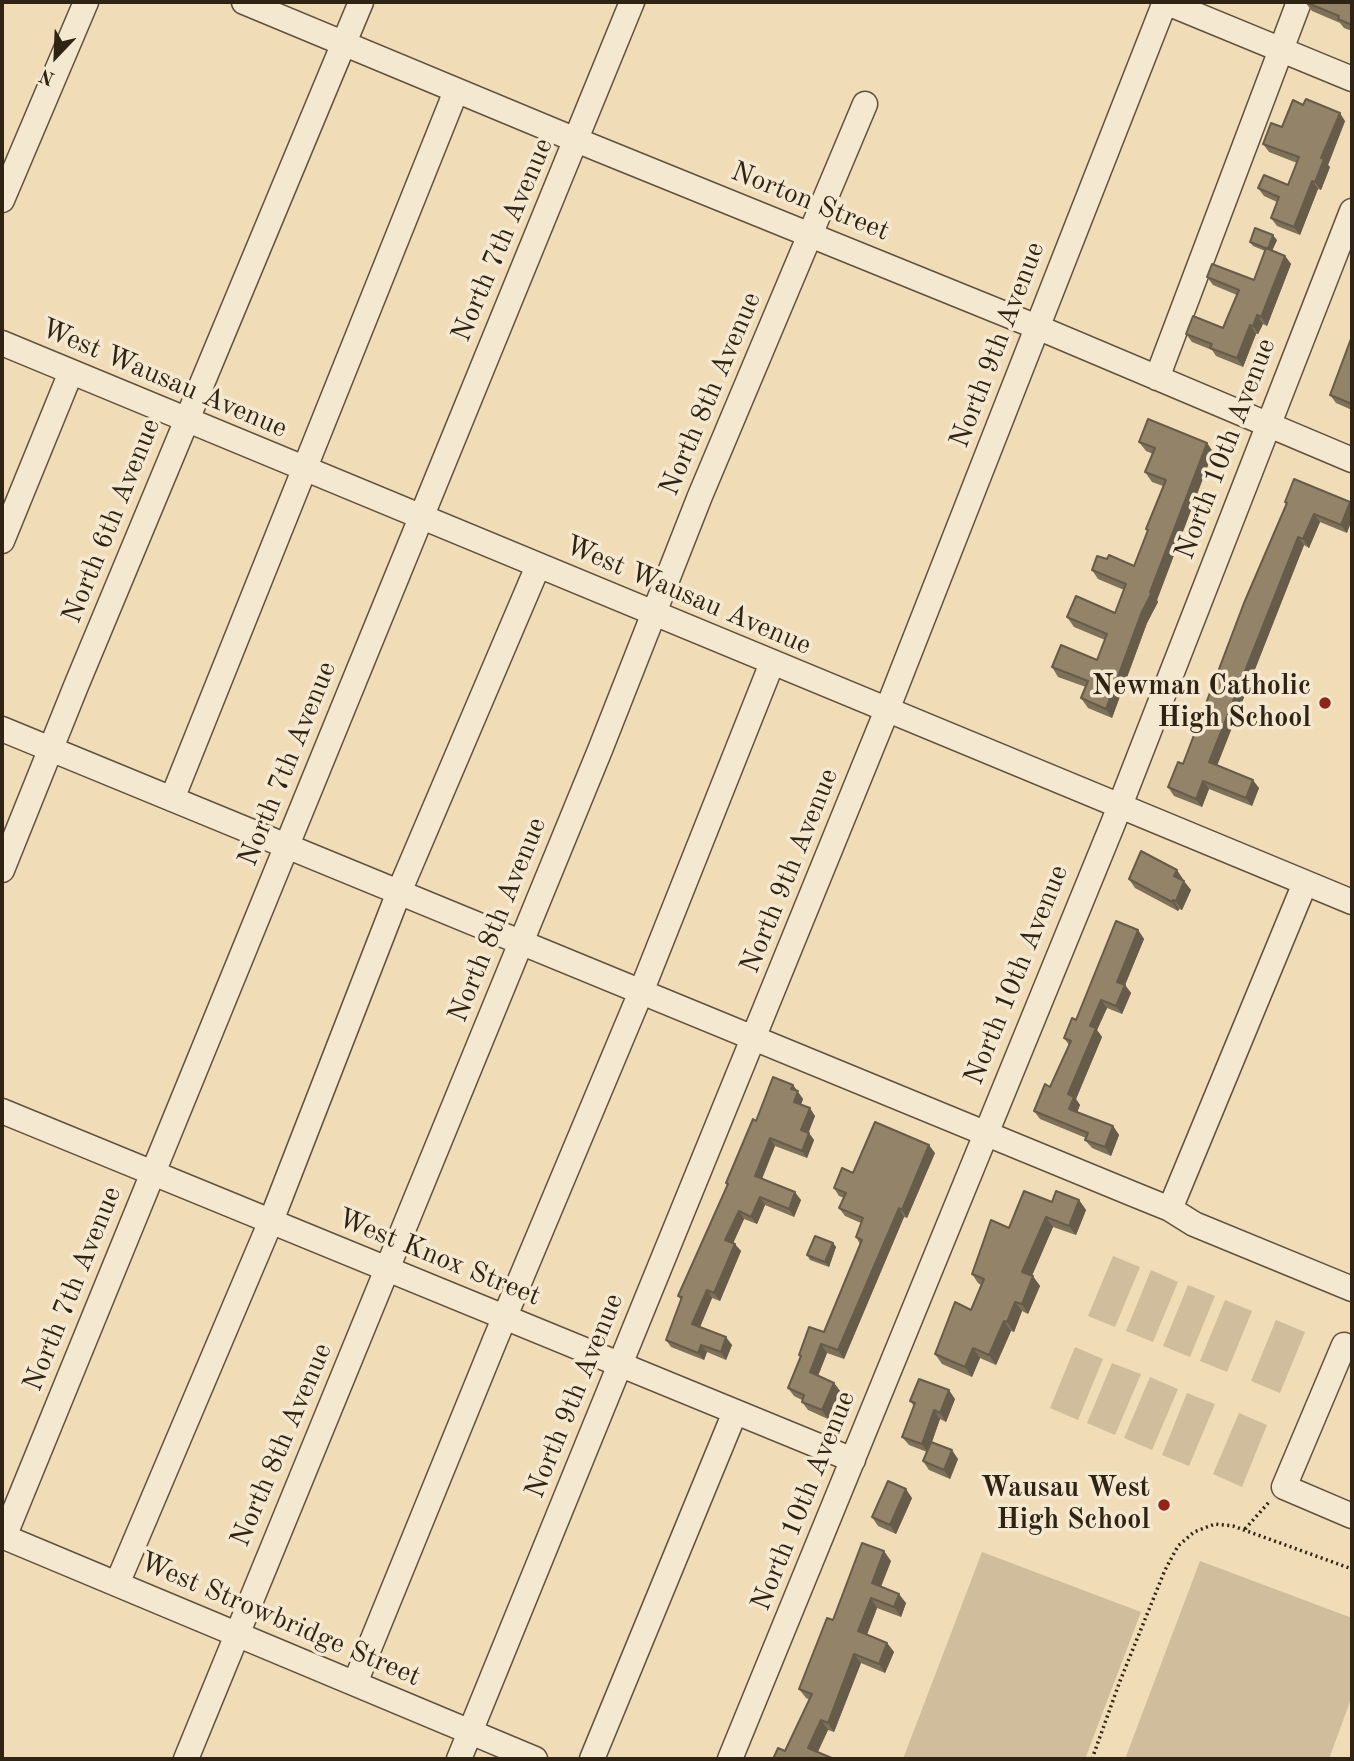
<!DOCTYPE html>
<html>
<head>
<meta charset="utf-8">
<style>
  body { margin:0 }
  #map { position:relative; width:1354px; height:1761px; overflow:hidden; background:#f0dcb7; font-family:"Old Standard TT",serif }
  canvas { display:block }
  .frame { position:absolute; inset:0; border:4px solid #2f2314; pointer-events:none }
  .north { position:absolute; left:21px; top:21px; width:70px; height:70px; -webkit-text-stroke:5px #f5e8d0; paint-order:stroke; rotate:203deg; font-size:19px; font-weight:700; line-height:28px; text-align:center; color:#2f2314 }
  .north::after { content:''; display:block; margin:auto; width:24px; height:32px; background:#2f2314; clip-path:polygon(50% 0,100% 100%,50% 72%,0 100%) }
</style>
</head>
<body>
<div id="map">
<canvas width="1354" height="1761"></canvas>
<div class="frame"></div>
<div class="north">N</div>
</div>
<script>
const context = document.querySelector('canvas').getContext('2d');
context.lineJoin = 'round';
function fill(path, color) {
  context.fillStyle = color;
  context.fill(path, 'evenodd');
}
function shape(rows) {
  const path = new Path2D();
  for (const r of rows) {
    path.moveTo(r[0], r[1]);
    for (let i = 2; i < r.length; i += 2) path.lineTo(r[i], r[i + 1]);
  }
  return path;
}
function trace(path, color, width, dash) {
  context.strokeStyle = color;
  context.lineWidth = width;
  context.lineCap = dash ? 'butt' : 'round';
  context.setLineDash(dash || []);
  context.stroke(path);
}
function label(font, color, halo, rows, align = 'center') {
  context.font = font + ' "Old Standard TT",serif';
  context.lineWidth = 7;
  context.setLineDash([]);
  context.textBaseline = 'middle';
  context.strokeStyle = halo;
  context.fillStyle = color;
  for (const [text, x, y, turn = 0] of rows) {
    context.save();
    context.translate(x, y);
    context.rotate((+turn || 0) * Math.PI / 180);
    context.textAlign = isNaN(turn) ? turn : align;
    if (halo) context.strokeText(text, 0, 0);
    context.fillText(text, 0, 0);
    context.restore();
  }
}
const green = shape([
  [1113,1256,1140,1267,1115,1327,1088,1316],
  [1151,1270,1178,1282,1153,1342,1126,1331],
  [1188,1285,1215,1296,1190,1357,1163,1346],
  [1225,1300,1252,1311,1227,1372,1200,1361],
  [1276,1320,1305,1332,1280,1393,1251,1381],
  [1075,1347,1103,1359,1078,1420,1050,1408],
  [1112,1363,1141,1374,1115,1435,1087,1423],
  [1150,1377,1178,1389,1152,1450,1124,1438],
  [1187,1393,1215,1404,1189,1466,1162,1455],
  [1239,1413,1267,1425,1242,1487,1213,1474],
  [982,1552,1141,1612,1085,1759,903,1759],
  [1200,1561,1352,1618,1352,1696,1329,1759,1125,1759]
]);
const path = shape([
  [1245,1529,1270,1501],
  [1092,1759,1120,1681,1165,1570,1178,1546,1194,1532,1215,1524,1233,1526,1352,1569]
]);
const minor = shape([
  [244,2,576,140,1037,327,1352,460],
  [1165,2,1352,79],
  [2,200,86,2],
  [2,343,1352,902],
  [1157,378,1299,2],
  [2,541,71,372],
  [2,729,1133,1194,1170,1209,1194,1224,1352,1289],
  [172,799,456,91],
  [2,870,76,686,361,2],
  [2,1111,853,1460],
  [1170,1209,1305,883],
  [1352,1349,1344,1345,1284,1487,1352,1516],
  [2,1536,535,1759],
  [4,1537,632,2],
  [117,1584,271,1221,399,892,538,566],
  [355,1683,495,1340,641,992,772,663],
  [186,1759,600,750,700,496,865,104],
  [459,1759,887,710,1165,2],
  [592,1759,735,1412],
  [730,1759,1112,826,1352,211]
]);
const wall = shape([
  [1305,2,1352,2,1352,31,1344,28,1340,23,1312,11],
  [1345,121,1328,165,1330,167,1321,190,1318,189,1300,235,1277,226,1271,218,1277,202,1264,196,1258,188,1288,185,1297,163,1269,152,1263,144,1282,127],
  [1277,240,1272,251,1285,256,1291,264,1267,326,1263,324,1258,334,1256,334,1243,367,1216,356,1212,350,1192,342,1186,334,1223,328,1237,295,1213,285,1207,277,1254,280,1265,251,1253,246,1250,242],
  [1352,336,1352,410,1336,403,1330,395],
  [1139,442,1207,443,1213,452,1157,600,1158,602,1147,623,1112,718,1088,708,1081,698,1086,687,1058,677,1052,667,1097,660,1105,640,1074,627,1067,617,1115,613,1124,590,1098,579,1092,570,1107,559,1134,566,1148,531,1146,529,1163,486,1152,482,1145,472,1153,454,1146,451],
  [1285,502,1350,502,1347,533,1320,522,1309,548,1304,545,1217,765,1259,788,1252,806,1209,789,1202,807,1174,796,1168,787,1183,764,1286,504],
  [1129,879,1183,879,1182,880,1191,890,1182,910,1179,909,1178,911,1135,888],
  [1138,930,1144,939,1125,985,1131,993,1122,1014,1107,1008,1097,1030,1102,1037,1076,1099,1080,1105,1077,1112,1113,1126,1119,1135,1111,1156,1092,1148,1085,1140,1086,1138,1040,1119,1034,1111,1050,1087,1069,1045,1064,1038],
  [793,1085,803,1099,801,1105,815,1116,808,1132,814,1140,807,1158,775,1146,762,1179,801,1200,794,1217,765,1205,757,1224,744,1219,733,1243,741,1251,720,1301,712,1298,700,1327,732,1345,726,1360,707,1352,704,1360,671,1347,666,1340,681,1300,678,1296,727,1185,726,1183,756,1121],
  [935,1153,907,1218,904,1217,844,1359,827,1353,818,1376,834,1383,840,1391,828,1419,808,1410,802,1402,802,1400,794,1396,788,1388,801,1358,799,1355,824,1332,860,1244,856,1237,861,1223,845,1216,839,1208,844,1198,839,1196,834,1188,853,1173],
  [1079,1200,1086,1210,1076,1235,1053,1227,1032,1276,1040,1286,1028,1314,1022,1311,1014,1332,1011,1331,996,1365,980,1358,972,1377,942,1364,935,1354,971,1310,981,1285,978,1283,972,1274,1009,1228,1052,1202],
  [833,1243,836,1247,829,1267,810,1260,807,1255],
  [955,1399,946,1422,940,1419,932,1442,958,1459,950,1479,929,1470,923,1461,927,1452,909,1445,902,1437,914,1406,910,1401],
  [912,1498,896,1534,878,1526,872,1517],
  [891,1561,881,1587,906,1603,901,1617,877,1608,867,1634,887,1643,894,1652,885,1673,861,1663,834,1732,828,1730,818,1752,785,1751,810,1700,806,1698,799,1689,833,1620]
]);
const shadedWall = shape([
  [1340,113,1345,121,1328,165,1330,167,1321,190,1315,182,1321,158],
  [1312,181,1318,189,1300,235,1294,227],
  [1273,235,1277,240,1271,253,1268,249],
  [1285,256,1291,264,1267,326,1261,317],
  [1257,315,1263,324,1258,334,1253,326],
  [1250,325,1256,334,1243,367,1237,358],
  [1207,443,1213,452,1157,600,1158,602,1147,623,1112,718,1106,709,1141,614],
  [1350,502,1352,504,1352,520,1347,533,1341,525],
  [1314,514,1320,522,1309,548,1303,539],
  [1298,537,1304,545,1215,771,1209,762],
  [1253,780,1259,788,1252,806,1246,798],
  [1203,781,1209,789,1202,807,1196,799],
  [1177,870,1183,879,1180,885,1174,876],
  [1184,881,1191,890,1182,910,1176,901],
  [1173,900,1179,909,1178,911,1172,902],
  [1138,930,1144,939,1125,985,1131,993,1122,1014,1116,1006,1117,982],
  [1101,1000,1107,1008,1097,1030,1102,1037,1076,1099,1080,1105,1075,1118,1069,1109,1068,1094,1090,1026],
  [793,1085,803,1099,799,1109,794,1102,791,1089],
  [810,1108,815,1116,807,1137,801,1130],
  [1113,1126,1119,1135,1111,1156,1105,1147],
  [809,1133,814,1140,807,1158,802,1151],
  [770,1138,775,1146,760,1183,755,1176],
  [929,1145,935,1153,907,1218,902,1210],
  [795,1192,801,1200,794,1217,789,1209],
  [760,1197,765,1205,757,1224,751,1217],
  [1079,1200,1086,1210,1076,1235,1069,1226],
  [899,1208,904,1217,844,1359,838,1350],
  [739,1211,744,1219,731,1248,725,1240],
  [1046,1217,1053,1227,1029,1282,1022,1272],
  [833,1243,836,1247,829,1267,825,1262],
  [735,1244,741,1251,720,1301,714,1293],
  [1033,1276,1040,1286,1028,1314,1022,1304],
  [707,1290,712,1298,698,1332,692,1324],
  [1015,1302,1022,1311,1014,1332,1007,1322],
  [1004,1321,1011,1331,996,1365,989,1355],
  [726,1337,732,1345,726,1360,721,1352],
  [821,1344,827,1353,816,1381,810,1372],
  [701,1345,707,1352,704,1360,698,1353],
  [973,1348,980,1358,972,1377,965,1367],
  [834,1383,840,1391,828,1419,822,1410],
  [949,1390,955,1399,946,1422,940,1413],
  [934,1410,940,1419,928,1453,922,1444],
  [952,1450,958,1459,950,1479,944,1470],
  [906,1489,912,1498,896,1534,890,1525],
  [884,1551,891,1561,878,1593,872,1583],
  [899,1594,906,1603,901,1617,894,1607],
  [871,1598,877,1608,865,1640,858,1631],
  [887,1643,894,1652,885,1673,879,1664],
  [854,1654,861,1663,834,1732,828,1723],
  [821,1720,828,1730,815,1757,808,1748]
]);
const building = shape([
  [1305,2,1352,2,1352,25,1338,19,1339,16,1305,2],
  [1306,99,1340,113,1321,158,1324,159,1315,182,1312,181,1294,227,1271,218,1279,197,1258,188,1264,175,1288,185,1299,157,1263,144,1271,123,1282,127,1293,100,1303,105,1306,99],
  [1255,228,1273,235,1268,249,1250,242,1255,228],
  [1266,248,1285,256,1261,317,1257,315,1253,326,1250,325,1237,358,1210,348,1212,344,1186,334,1193,316,1223,328,1239,290,1207,277,1212,264,1254,280,1266,248],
  [1352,336,1352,404,1330,395,1352,336],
  [1148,419,1207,443,1150,592,1152,592,1141,614,1106,709,1081,698,1088,681,1052,667,1061,645,1097,660,1107,634,1067,617,1076,596,1115,613,1126,584,1092,570,1097,556,1107,559,1109,555,1134,566,1148,530,1146,529,1166,480,1145,472,1155,448,1139,442,1148,419],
  [1294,479,1350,502,1341,525,1314,514,1303,539,1298,537,1209,762,1253,780,1246,798,1203,781,1196,799,1168,787,1178,762,1183,764,1244,603,1287,503,1285,502,1294,479],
  [1141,851,1177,870,1174,876,1184,881,1176,901,1173,900,1172,902,1129,879,1141,851],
  [1116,921,1138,930,1117,982,1125,985,1116,1006,1101,1000,1090,1026,1096,1028,1068,1094,1074,1097,1069,1109,1113,1126,1105,1147,1085,1140,1088,1133,1034,1111,1045,1084,1050,1087,1071,1041,1064,1038,1072,1018,1076,1020,1116,921],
  [773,1077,793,1085,791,1089,798,1091,794,1102,810,1108,801,1130,809,1133,802,1151,770,1138,755,1176,795,1192,789,1209,760,1197,751,1217,739,1211,725,1240,735,1244,714,1293,707,1290,692,1324,726,1337,721,1352,701,1345,698,1353,666,1340,682,1297,678,1296,728,1184,726,1183,753,1119,756,1121,773,1077],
  [875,1122,929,1145,902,1210,899,1208,838,1350,821,1344,810,1372,834,1383,822,1410,802,1402,804,1395,788,1388,801,1356,799,1355,809,1327,824,1332,862,1240,856,1237,863,1218,839,1208,846,1193,834,1188,842,1168,853,1173,875,1122],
  [1024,1191,1052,1202,1056,1191,1079,1200,1069,1226,1046,1217,1022,1272,1033,1276,1022,1304,1015,1302,1007,1322,1004,1321,989,1355,973,1348,965,1367,935,1354,955,1302,971,1310,984,1279,972,1274,991,1220,1009,1228,1024,1191],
  [815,1236,833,1243,825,1262,807,1255,815,1236],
  [919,1379,949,1390,940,1413,934,1410,922,1444,902,1437,915,1403,910,1401,919,1379],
  [931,1442,952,1450,944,1470,923,1461,931,1442],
  [888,1481,906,1489,890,1525,872,1517,888,1481],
  [862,1543,884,1551,872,1583,899,1594,894,1607,871,1598,858,1631,887,1643,879,1664,854,1654,828,1723,821,1720,808,1748,834,1759,773,1759,778,1748,785,1751,812,1694,799,1689,827,1618,833,1620,862,1543]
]);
const markers = [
  [1325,703,7,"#8f2418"],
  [1164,1505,7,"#8f2418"]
];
const streetNames = [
  ["Norton Street",810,202,22],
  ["North 7th Avenue",503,240,-67],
  ["North 9th Avenue",998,345,-69],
  ["West Wausau Avenue",164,379,23],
  ["North 8th Avenue",711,394,-67],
  ["North 10th Avenue",1226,449,-69],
  ["North 6th Avenue",112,521,-68],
  ["West Wausau Avenue",688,596,23],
  ["North 7th Avenue",288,764,-68],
  ["North 9th Avenue",790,871,-68],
  ["North 8th Avenue",498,920,-68],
  ["North 10th Avenue",1017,975,-68],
  ["West Knox Street",439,1258,22],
  ["North 7th Avenue",73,1289,-68],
  ["North 9th Avenue",575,1396,-68],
  ["North 8th Avenue",282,1445,-67],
  ["North 10th Avenue",804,1501,-68],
  ["West Strowbridge Street",280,1620,23]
];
const poiNames = [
  ["Newman Catholic",1311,687],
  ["High School",1311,719],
  ["Wausau West",1150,1489],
  ["High School",1150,1521]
];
fill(green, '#cfbd9b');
trace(minor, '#5f513d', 27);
trace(path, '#2f2314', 3.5, [2, 3.5]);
trace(minor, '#f5e8d0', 24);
fill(wall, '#7e715a');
fill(shadedWall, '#675c4a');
fill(building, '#938369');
trace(building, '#675c4a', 2);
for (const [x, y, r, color] of markers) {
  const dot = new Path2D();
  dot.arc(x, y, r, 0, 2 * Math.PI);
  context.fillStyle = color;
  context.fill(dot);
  trace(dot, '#f5e8d0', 2.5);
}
label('28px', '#2f2314', '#f5e8d0', streetNames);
label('bold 28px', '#2f2314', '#f5e8d0', poiNames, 'right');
</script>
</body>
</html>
